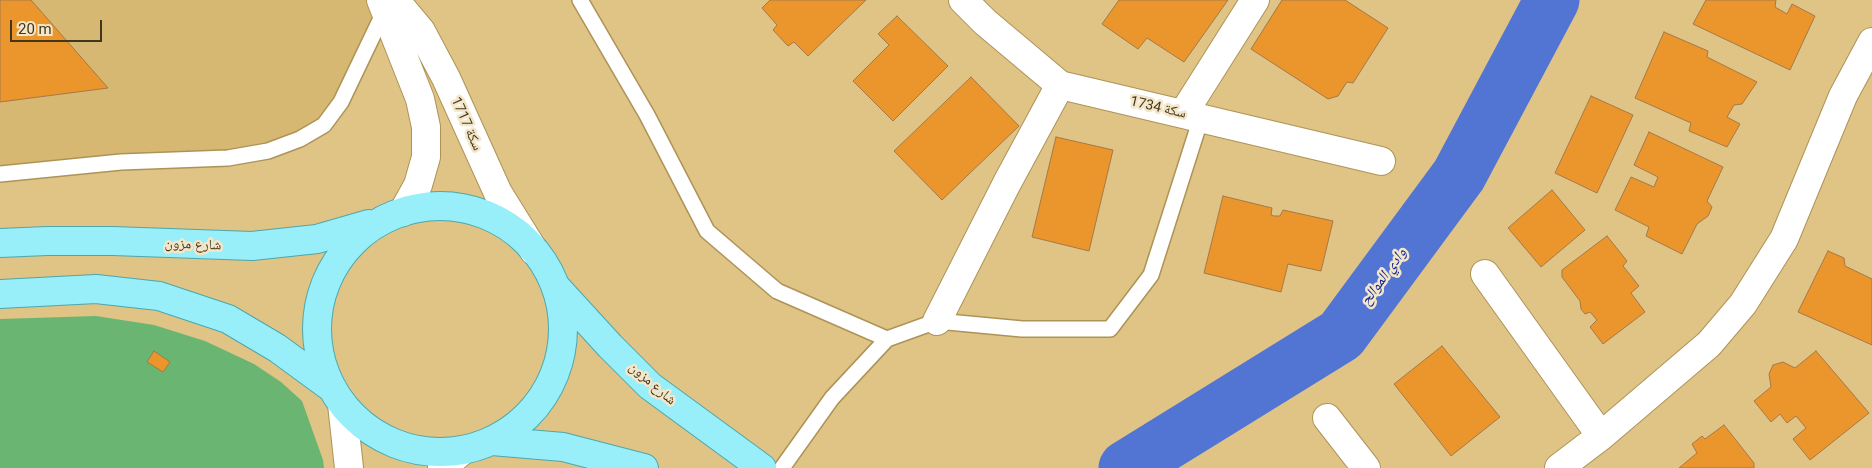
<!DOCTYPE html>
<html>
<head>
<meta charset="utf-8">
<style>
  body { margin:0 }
  #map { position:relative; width:1872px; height:468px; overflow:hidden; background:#dfc486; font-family:Roboto,sans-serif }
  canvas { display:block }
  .scale { position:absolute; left:10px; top:20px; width:92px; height:22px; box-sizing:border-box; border:2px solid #42371e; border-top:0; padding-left:6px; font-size:15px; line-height:18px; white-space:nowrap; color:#42371e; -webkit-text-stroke:4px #f4e6c8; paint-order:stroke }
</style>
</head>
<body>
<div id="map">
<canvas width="1872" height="468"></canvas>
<div class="scale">20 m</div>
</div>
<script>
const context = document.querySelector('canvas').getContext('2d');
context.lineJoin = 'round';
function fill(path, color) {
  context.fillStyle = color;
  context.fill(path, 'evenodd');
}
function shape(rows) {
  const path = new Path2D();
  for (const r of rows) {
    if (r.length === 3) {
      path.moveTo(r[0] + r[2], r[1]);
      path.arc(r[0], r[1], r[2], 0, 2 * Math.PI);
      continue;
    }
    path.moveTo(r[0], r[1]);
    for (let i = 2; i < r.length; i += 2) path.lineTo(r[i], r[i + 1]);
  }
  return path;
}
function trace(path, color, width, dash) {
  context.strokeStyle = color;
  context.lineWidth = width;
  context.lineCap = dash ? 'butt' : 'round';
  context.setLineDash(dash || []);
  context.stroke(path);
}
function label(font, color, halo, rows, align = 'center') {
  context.font = font + ' Roboto,"Noto Naskh Arabic",sans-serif';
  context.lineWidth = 5;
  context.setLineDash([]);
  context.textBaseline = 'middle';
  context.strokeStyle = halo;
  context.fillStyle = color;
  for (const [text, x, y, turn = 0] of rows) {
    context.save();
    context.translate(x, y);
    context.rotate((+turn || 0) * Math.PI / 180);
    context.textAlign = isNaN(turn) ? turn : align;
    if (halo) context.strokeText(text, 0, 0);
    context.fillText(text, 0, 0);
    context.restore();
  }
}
const built = shape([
  [0,0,381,0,324,125,268,151,0,174]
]);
const green = shape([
  [96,316,154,325,205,341,254,364,281,382,302,401,323,460,324,468,0,468,0,319]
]);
const river = shape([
  [1126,468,1341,335,1459,175,1552,0]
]);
const building = shape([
  [0,0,31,0,108,88,0,102,0,0],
  [770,0,866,0,808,56,794,42,788,46,773,30,777,25,762,8,770,0],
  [1119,0,1228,0,1184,62,1147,38,1138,49,1102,24,1119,0],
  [1282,0,1345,0,1388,28,1353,83,1347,82,1338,96,1328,99,1251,49,1282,0],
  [1706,0,1776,0,1775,7,1787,14,1792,4,1815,16,1790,70,1693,24,1706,0],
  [897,16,948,66,893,121,853,81,889,45,878,34,897,16],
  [1664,32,1708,51,1707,57,1757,82,1742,104,1734,105,1727,117,1740,124,1727,147,1689,131,1691,123,1635,98,1664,32],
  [971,77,1019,126,942,200,894,151,971,77],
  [1591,96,1633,115,1597,193,1555,173,1591,96],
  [1649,132,1723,167,1707,201,1712,207,1708,216,1697,224,1682,254,1646,236,1649,227,1615,210,1631,177,1654,187,1658,177,1634,165,1649,132],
  [1056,137,1113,150,1089,251,1032,237,1056,137],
  [1552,190,1585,230,1541,267,1508,228,1552,190],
  [1223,196,1272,208,1271,215,1274,216,1280,216,1283,210,1333,221,1321,271,1288,264,1281,292,1204,273,1223,196],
  [1607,236,1627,261,1623,266,1639,286,1631,293,1645,312,1603,344,1590,327,1597,320,1590,312,1585,314,1581,309,1580,301,1562,277,1562,270,1607,236],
  [1828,251,1844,258,1845,266,1872,279,1872,345,1798,312,1828,251],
  [1442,346,1500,417,1451,456,1394,384,1442,346],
  [154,351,170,362,163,372,147,362,154,351],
  [1816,351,1869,413,1810,460,1793,439,1806,428,1796,416,1787,423,1780,414,1771,422,1754,401,1771,387,1769,374,1773,365,1783,362,1795,368,1816,351],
  [1724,425,1754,463,1754,468,1679,468,1697,453,1692,444,1702,436,1705,439,1724,425]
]);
const lane = shape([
  [580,0,647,115,707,231,777,291,887,339],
  [0,174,121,162,228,158,268,151,300,139,324,125,341,102,385,10],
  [782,468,832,398,887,339,937,321,1022,329,1110,329,1151,275,1201,118]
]);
const street = shape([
  [963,0,985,22,1060,85,1381,161],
  [1183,114,1255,0],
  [1485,274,1601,436],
  [937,321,1007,183,1060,85],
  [1327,418,1366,468],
  [1559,468,1601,436,1709,344,1743,304,1784,239,1843,96,1872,42]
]);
const secondary = shape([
  [381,0,420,99,426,127,426,157,418,185,403,212],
  [395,0,421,31,446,78,498,193,534,251],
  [342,404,349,468],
  [442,468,463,450]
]);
const primary = shape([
  [440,329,123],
  [0,243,47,241,113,241,252,246,317,239,369,224],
  [556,287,610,346,650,386,762,468],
  [0,294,96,289,159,296,228,319,277,348,333,389],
  [492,441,563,447,644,468]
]);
const streetNames = [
  ["سكة 1734",1158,108,13],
  ["سكة 1717",466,124,66],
  ["شارع مزون",193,245,2],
  ["شارع مزون",652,384,41]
];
const waterNames = [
  ["وادي الموالح",1384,277,-54]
];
fill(built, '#d6b872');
fill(green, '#6ab572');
trace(river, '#5275d4', 55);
fill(building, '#ea962c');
trace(building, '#a57848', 1);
trace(lane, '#ae9357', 18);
trace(street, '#ae9357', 30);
trace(secondary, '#ae9357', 30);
trace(primary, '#4da7aa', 30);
trace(lane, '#fff', 15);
trace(street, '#fff', 28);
trace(secondary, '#fff', 28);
trace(primary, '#98eef9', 28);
label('14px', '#42371e', '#f4e6c8', streetNames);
label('italic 15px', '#112595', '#f4e6c8', waterNames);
</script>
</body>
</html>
